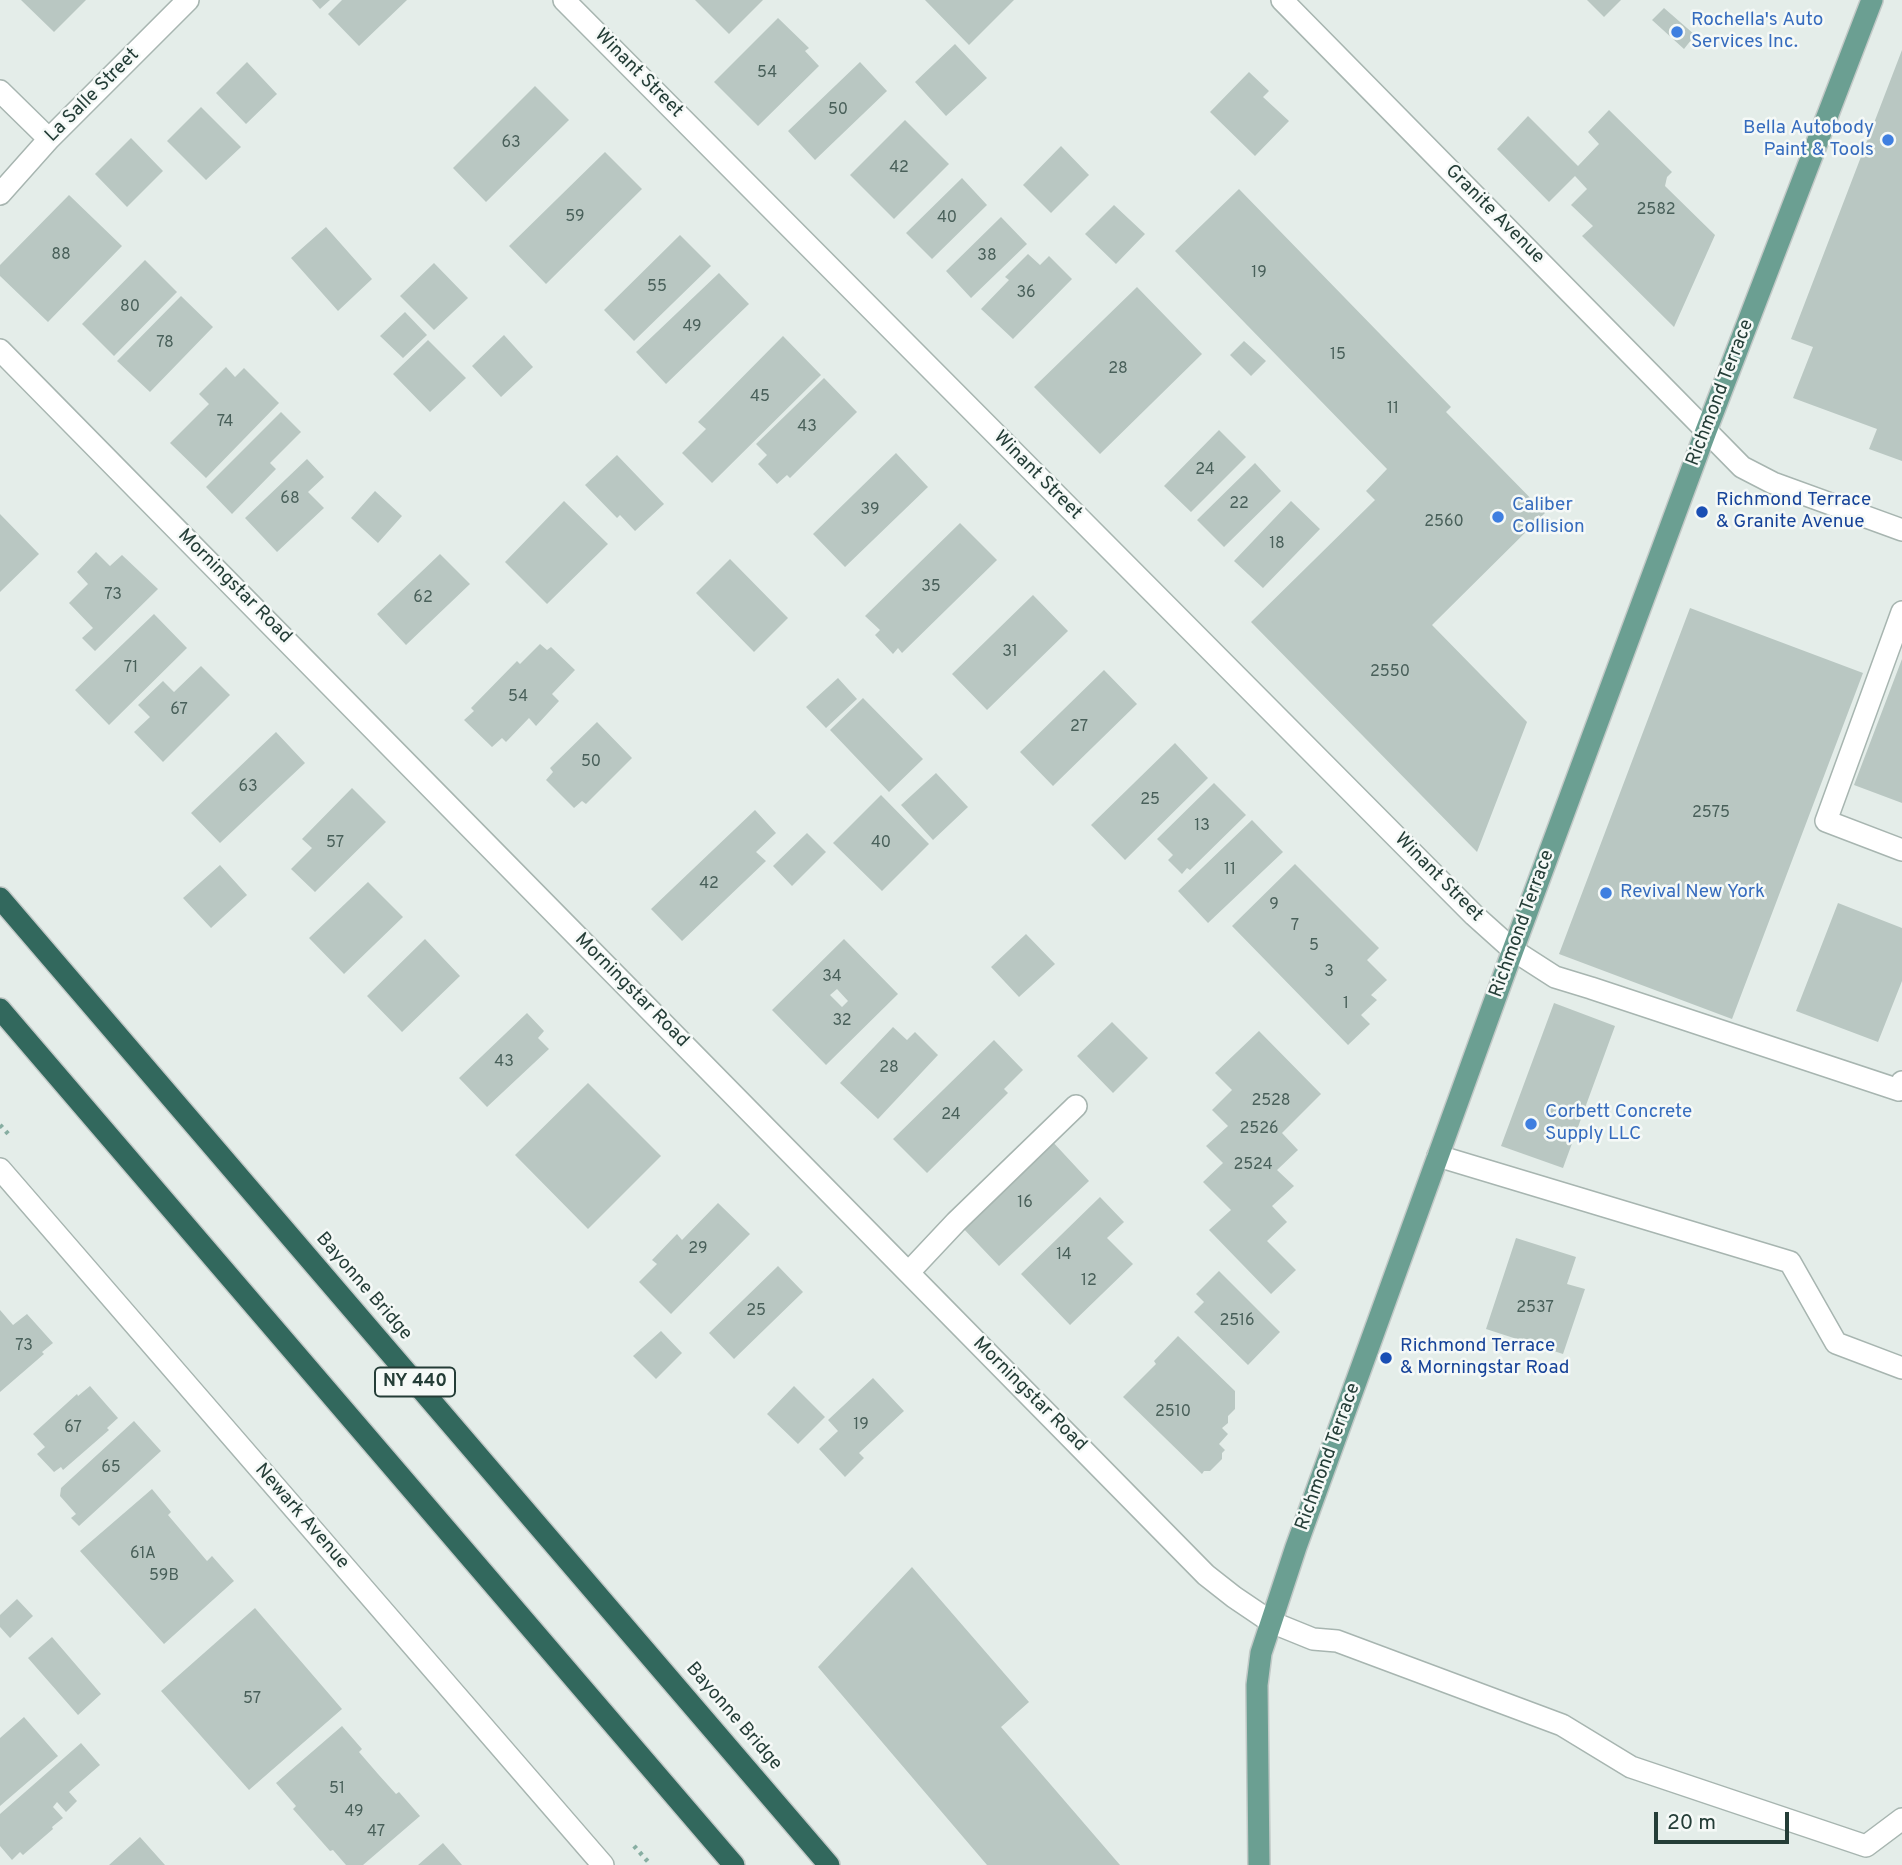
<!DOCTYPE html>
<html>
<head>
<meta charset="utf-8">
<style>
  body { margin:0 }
  #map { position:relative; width:1902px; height:1865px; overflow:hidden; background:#e4ede9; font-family:Overpass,sans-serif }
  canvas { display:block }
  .scale { position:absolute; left:1654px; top:1812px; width:135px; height:32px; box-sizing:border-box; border:4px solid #243d37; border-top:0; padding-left:9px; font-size:21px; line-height:24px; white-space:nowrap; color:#243d37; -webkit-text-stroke:5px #f5f9f7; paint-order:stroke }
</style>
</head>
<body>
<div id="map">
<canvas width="1902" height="1865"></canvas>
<div class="scale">20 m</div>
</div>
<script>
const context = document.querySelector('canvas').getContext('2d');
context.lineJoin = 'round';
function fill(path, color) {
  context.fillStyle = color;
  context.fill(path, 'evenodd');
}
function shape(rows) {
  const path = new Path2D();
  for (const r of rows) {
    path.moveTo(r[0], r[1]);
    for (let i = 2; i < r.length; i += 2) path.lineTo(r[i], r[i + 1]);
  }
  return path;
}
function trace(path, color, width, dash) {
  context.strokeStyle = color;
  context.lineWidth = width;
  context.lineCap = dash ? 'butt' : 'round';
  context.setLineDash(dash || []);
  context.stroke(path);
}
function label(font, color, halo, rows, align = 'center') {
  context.font = font + ' Overpass,sans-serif';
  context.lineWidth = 5;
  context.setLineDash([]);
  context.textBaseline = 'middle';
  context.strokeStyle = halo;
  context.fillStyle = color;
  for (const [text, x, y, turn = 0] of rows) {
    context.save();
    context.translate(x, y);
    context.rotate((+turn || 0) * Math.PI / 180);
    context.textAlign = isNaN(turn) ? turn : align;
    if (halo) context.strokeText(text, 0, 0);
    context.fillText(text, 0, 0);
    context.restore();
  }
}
const building = shape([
  [21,0,86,0,54,32],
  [312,0,330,0,320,9],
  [342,0,407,0,359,46,328,14],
  [695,0,763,0,729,34],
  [925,0,1014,0,969,45],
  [1587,0,1621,0,1604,17],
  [1664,8,1695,35,1684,49,1652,20],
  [778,18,809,48,805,51,819,66,758,126,714,82],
  [955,44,987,78,946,116,915,82],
  [1902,50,1902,461,1869,449,1877,429,1793,398,1813,347,1791,339],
  [247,62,277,94,246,124,216,93],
  [860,62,887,91,815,160,788,131],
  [1249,72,1269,91,1263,97,1289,121,1255,156,1210,112],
  [535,86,569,120,486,202,453,168],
  [201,107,241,147,206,180,167,141],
  [1609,110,1672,172,1667,177,1665,186,1715,235,1674,327,1582,236,1593,226,1571,205,1587,189,1575,176,1549,202,1497,149,1528,116,1578,166,1599,144,1588,132],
  [905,120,949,164,894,219,850,175],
  [131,138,163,171,127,207,95,174],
  [1061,146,1089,175,1051,213,1023,185],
  [605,152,642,189,546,284,509,246],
  [962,178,987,205,932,259,906,233],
  [1239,189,1451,407,1446,412,1545,513,1432,625,1527,722,1477,852,1251,622,1375,500,1366,491,1387,469,1175,251],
  [69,195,122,246,48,322,0,276,0,265],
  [1114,205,1145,234,1116,264,1085,234],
  [1001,217,1027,244,971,298,946,271],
  [326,227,372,279,338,311,291,258],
  [680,235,711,266,634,341,604,310],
  [1028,254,1040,265,1049,256,1072,279,1013,339,981,309,1009,280,1005,277],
  [145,260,177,292,114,356,82,324],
  [434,263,468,298,434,330,400,296],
  [719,273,749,304,666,384,636,352],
  [1137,287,1202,354,1100,454,1034,387],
  [181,296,213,327,150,392,117,361],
  [405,312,427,335,403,358,380,336],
  [504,335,533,367,501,397,472,366],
  [783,336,821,375,712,483,682,453,706,429,698,422],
  [428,340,466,378,430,412,393,374],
  [1244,341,1266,361,1251,376,1230,355],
  [226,367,235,377,244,368,279,403,206,478,170,443,209,404,199,394],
  [824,378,857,412,790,478,787,475,777,484,758,464,767,455,756,444],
  [281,412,301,432,270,463,276,469,232,514,206,487],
  [1219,430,1246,457,1191,512,1164,486],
  [896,453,928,487,845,567,813,534],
  [617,455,664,504,635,531,620,515,617,518,585,485],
  [307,459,324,477,308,492,324,508,277,552,245,518],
  [1255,463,1281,491,1224,547,1197,520],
  [375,491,402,516,378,543,351,518],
  [564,501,608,544,547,604,505,562],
  [1291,501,1320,529,1263,588,1234,561],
  [0,514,39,554,0,592],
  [960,523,997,560,902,653,898,648,893,654,875,635,880,630,865,616],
  [96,552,110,566,122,555,158,589,95,651,82,638,93,628,69,603,88,584,77,572],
  [440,554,470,584,406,645,377,614],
  [730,559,788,618,754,652,696,593],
  [1033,595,1068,631,987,710,952,674],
  [1690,608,1863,673,1732,1019,1559,954],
  [154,614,187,648,109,725,75,690],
  [540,644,547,650,551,647,575,670,552,694,559,701,536,726,529,718,506,742,502,738,492,747,464,720,474,711,471,708,517,661,520,664],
  [1902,659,1902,803,1854,785],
  [201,666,230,695,163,762,134,732,150,717,138,705,163,681,174,692],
  [1104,670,1137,704,1053,786,1020,752],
  [838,678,857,699,826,728,806,707],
  [863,698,923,759,889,792,830,730],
  [597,722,632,758,586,804,582,801,574,808,546,780,553,772,550,768],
  [276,732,305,763,220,843,191,813],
  [1175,743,1208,778,1125,860,1091,825],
  [936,773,968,807,933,840,901,805],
  [1214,783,1246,815,1190,870,1187,868,1182,874,1168,860,1173,855,1157,839],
  [352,788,386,822,315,892,291,869,312,848,302,839],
  [881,795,929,844,882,891,833,843],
  [755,810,776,833,756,852,766,861,682,941,651,909],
  [1252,820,1283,852,1208,923,1178,891],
  [807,833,826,852,792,886,773,866],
  [1295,864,1379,948,1367,960,1387,980,1371,995,1377,1000,1361,1015,1370,1024,1348,1045,1232,926],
  [220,865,247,895,211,928,183,898],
  [368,882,403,917,344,974,309,938],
  [1838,903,1902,928,1902,981,1878,1042,1796,1011],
  [1026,934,1055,964,1019,997,991,967],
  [425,939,460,976,402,1032,367,996],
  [844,939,898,994,826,1065,772,1010],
  [837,989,848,1001,842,1007,830,995],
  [1554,1003,1615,1026,1563,1168,1501,1146],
  [527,1013,544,1031,538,1038,549,1049,487,1107,459,1078],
  [1112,1022,1148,1058,1113,1093,1077,1056],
  [893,1027,907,1040,915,1032,938,1055,878,1119,840,1083],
  [1259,1031,1321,1094,1282,1133,1298,1150,1277,1170,1294,1186,1272,1206,1287,1222,1267,1241,1296,1270,1271,1294,1209,1230,1231,1210,1203,1182,1223,1163,1206,1146,1228,1126,1212,1110,1232,1090,1215,1073],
  [994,1040,1023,1070,1004,1089,1008,1093,927,1173,893,1139],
  [588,1083,661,1156,588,1229,515,1155],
  [1051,1140,1089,1181,999,1266,961,1226],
  [1100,1197,1124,1222,1107,1238,1133,1264,1070,1325,1021,1274],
  [718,1203,750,1234,671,1314,639,1282,657,1264,652,1260,677,1234,682,1240],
  [1516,1238,1576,1257,1567,1284,1585,1289,1563,1354,1486,1329],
  [778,1266,803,1292,734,1359,709,1333],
  [1219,1271,1280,1332,1248,1365,1194,1312,1204,1302,1196,1294],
  [0,1310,13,1325,27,1314,53,1343,42,1352,44,1354,0,1392],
  [661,1331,682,1353,656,1379,633,1356],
  [1178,1336,1235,1391,1235,1409,1228,1416,1228,1423,1222,1428,1228,1434,1219,1444,1225,1450,1222,1453,1222,1459,1210,1471,1204,1471,1202,1474,1123,1397,1156,1364,1154,1361],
  [873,1378,904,1411,859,1453,864,1458,845,1477,819,1449,838,1431,828,1420],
  [90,1386,118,1418,107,1428,109,1430,63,1470,61,1467,54,1472,37,1454,45,1447,33,1434,77,1394,78,1396],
  [794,1386,825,1417,798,1444,767,1414],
  [134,1421,161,1451,79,1526,71,1518,76,1514,60,1496,61,1488],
  [152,1489,171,1512,168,1515,207,1561,212,1556,234,1581,164,1644,80,1551],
  [912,1567,1029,1702,1001,1727,1120,1865,987,1865,818,1667],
  [17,1599,33,1616,10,1638,0,1627,0,1615],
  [255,1608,342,1709,249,1790,161,1691],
  [52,1637,101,1694,78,1715,28,1658],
  [24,1717,58,1756,0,1806,0,1738],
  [342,1726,362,1749,359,1752,378,1774,396,1794,399,1792,420,1816,363,1865,346,1865,333,1850,330,1851,293,1809,296,1806,276,1783],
  [81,1743,100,1765,69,1792,77,1801,66,1812,57,1802,53,1807,63,1818,52,1827,53,1829,23,1855,20,1852,12,1860,0,1846,0,1814],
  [140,1837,165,1865,109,1865],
  [443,1843,462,1865,418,1865]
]);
const path = shape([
  [0,1125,11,1137],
  [634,1846,651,1865]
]);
const minor = shape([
  [564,0,1474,915,1513,950,1555,977,1591,988,1899,1090,1902,1082],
  [1282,0,1742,467,1773,483,1902,530],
  [0,91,49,139],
  [0,194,49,139,188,0],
  [0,350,1206,1575,1234,1597,1271,1622,1313,1639,1337,1641,1562,1725,1631,1767,1866,1846,1902,1819],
  [1902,612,1826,821,1902,850],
  [1438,1156,1790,1262,1836,1343,1902,1368],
  [0,1169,603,1865],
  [909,1272,956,1222,1076,1106]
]);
const major = shape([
  [1259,1865,1257,1685,1261,1653,1296,1547,1513,950,1706,431,1872,0]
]);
const highway = shape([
  [0,898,829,1865],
  [0,1009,734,1865]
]);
const markers = [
  [1677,32,7,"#3f7fe0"],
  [1888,140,7,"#3f7fe0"],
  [1702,512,7,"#1a4fb4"],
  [1498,517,7,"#3f7fe0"],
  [1606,893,7,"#3f7fe0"],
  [1531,1124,7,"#3f7fe0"],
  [1386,1358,7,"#1a4fb4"]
];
const numberNames = [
  ["54",767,74],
  ["50",838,111],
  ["63",511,144],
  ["42",899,169],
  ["2582",1656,211],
  ["59",575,218],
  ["40",947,219],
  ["88",61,256],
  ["38",987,257],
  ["19",1259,274],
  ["55",657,288],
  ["36",1026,294],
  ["80",130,308],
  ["49",692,328],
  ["78",165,344],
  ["15",1338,356],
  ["28",1118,370],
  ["45",760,398],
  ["11",1393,410],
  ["74",225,423],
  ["43",807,428],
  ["24",1205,471],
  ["68",290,500],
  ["22",1239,505],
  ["39",870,511],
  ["2560",1444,523],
  ["18",1277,545],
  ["35",931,588],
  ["73",113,596],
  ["62",423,599],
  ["31",1010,653],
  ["71",131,669],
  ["2550",1390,673],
  ["54",518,698],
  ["67",179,711],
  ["27",1079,728],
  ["50",591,763],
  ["63",248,788],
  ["25",1150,801],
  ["2575",1711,814],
  ["13",1202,827],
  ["57",335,844],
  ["40",881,844],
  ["11",1230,871],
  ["42",709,885],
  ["9",1274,906],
  ["7",1295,927],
  ["5",1314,947],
  ["3",1329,973],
  ["34",832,978],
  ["1",1346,1005],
  ["32",842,1022],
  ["43",504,1063],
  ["28",889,1069],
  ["2528",1271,1102],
  ["24",951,1116],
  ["2526",1259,1130],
  ["2524",1253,1166],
  ["16",1025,1204],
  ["29",698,1250],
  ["14",1064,1256],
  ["12",1089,1282],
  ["2537",1535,1309],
  ["25",756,1312],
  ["2516",1237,1322],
  ["73",24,1347],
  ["2510",1173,1413],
  ["19",861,1426],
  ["67",73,1429],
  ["65",111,1469],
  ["61A",143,1555],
  ["59B",164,1577],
  ["57",252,1700],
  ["51",337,1790],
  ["49",354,1813],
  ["47",376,1833]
];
const shields = [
  [415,1382,80]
];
const shieldNames = [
  ["NY 440",415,1382]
];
const shopNames = [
  ["Rochella's Auto",1691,21],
  ["Services Inc.",1691,43],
  ["Bella Autobody",1874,129,"right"],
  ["Paint & Tools",1874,151,"right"],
  ["Caliber",1512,506],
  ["Collision",1512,528],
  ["Revival New York",1620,893],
  ["Corbett Concrete",1545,1113],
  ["Supply LLC",1545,1135]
];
const streetNames = [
  ["Winant Street",638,74,45],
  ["La Salle Street",93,96,-45],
  ["Granite Avenue",1494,215,45],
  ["Richmond Terrace",1721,393,-69],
  ["Winant Street",1037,476,45],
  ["Morningstar Road",234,587,45],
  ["Winant Street",1438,878,45],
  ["Richmond Terrace",1523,924,-70],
  ["Morningstar Road",631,991,45],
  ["Bayonne Bridge",363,1287,49],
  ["Morningstar Road",1029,1395,45],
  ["Richmond Terrace",1329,1457,-70],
  ["Newark Avenue",301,1517,49],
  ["Bayonne Bridge",733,1717,49]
];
const transitNames = [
  ["Richmond Terrace",1716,501],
  ["& Granite Avenue",1716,523],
  ["Richmond Terrace",1400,1347],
  ["& Morningstar Road",1400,1369]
];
fill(building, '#b9c7c2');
trace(minor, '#a7b5b0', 24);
trace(major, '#c2c9c7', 24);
trace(highway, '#c2c9c7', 24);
trace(path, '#87aea2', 4.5, [3.5, 5]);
trace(minor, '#fff', 21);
trace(major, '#6b9f92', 21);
trace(highway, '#32685d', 21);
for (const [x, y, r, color] of markers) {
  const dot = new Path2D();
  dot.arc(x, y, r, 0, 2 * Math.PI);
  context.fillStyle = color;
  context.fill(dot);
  trace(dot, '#f5f9f7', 2.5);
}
label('16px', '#49605a', null, numberNames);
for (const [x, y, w] of shields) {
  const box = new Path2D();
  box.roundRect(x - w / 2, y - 14.5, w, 29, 5);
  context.fillStyle = '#f5f9f7';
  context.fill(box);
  trace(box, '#243d37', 2);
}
label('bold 18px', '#243d37', null, shieldNames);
label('19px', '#366cbe', '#f5f9f7', shopNames, 'left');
label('19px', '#243d37', '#f5f9f7', streetNames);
label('19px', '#164399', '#f5f9f7', transitNames, 'left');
</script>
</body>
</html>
